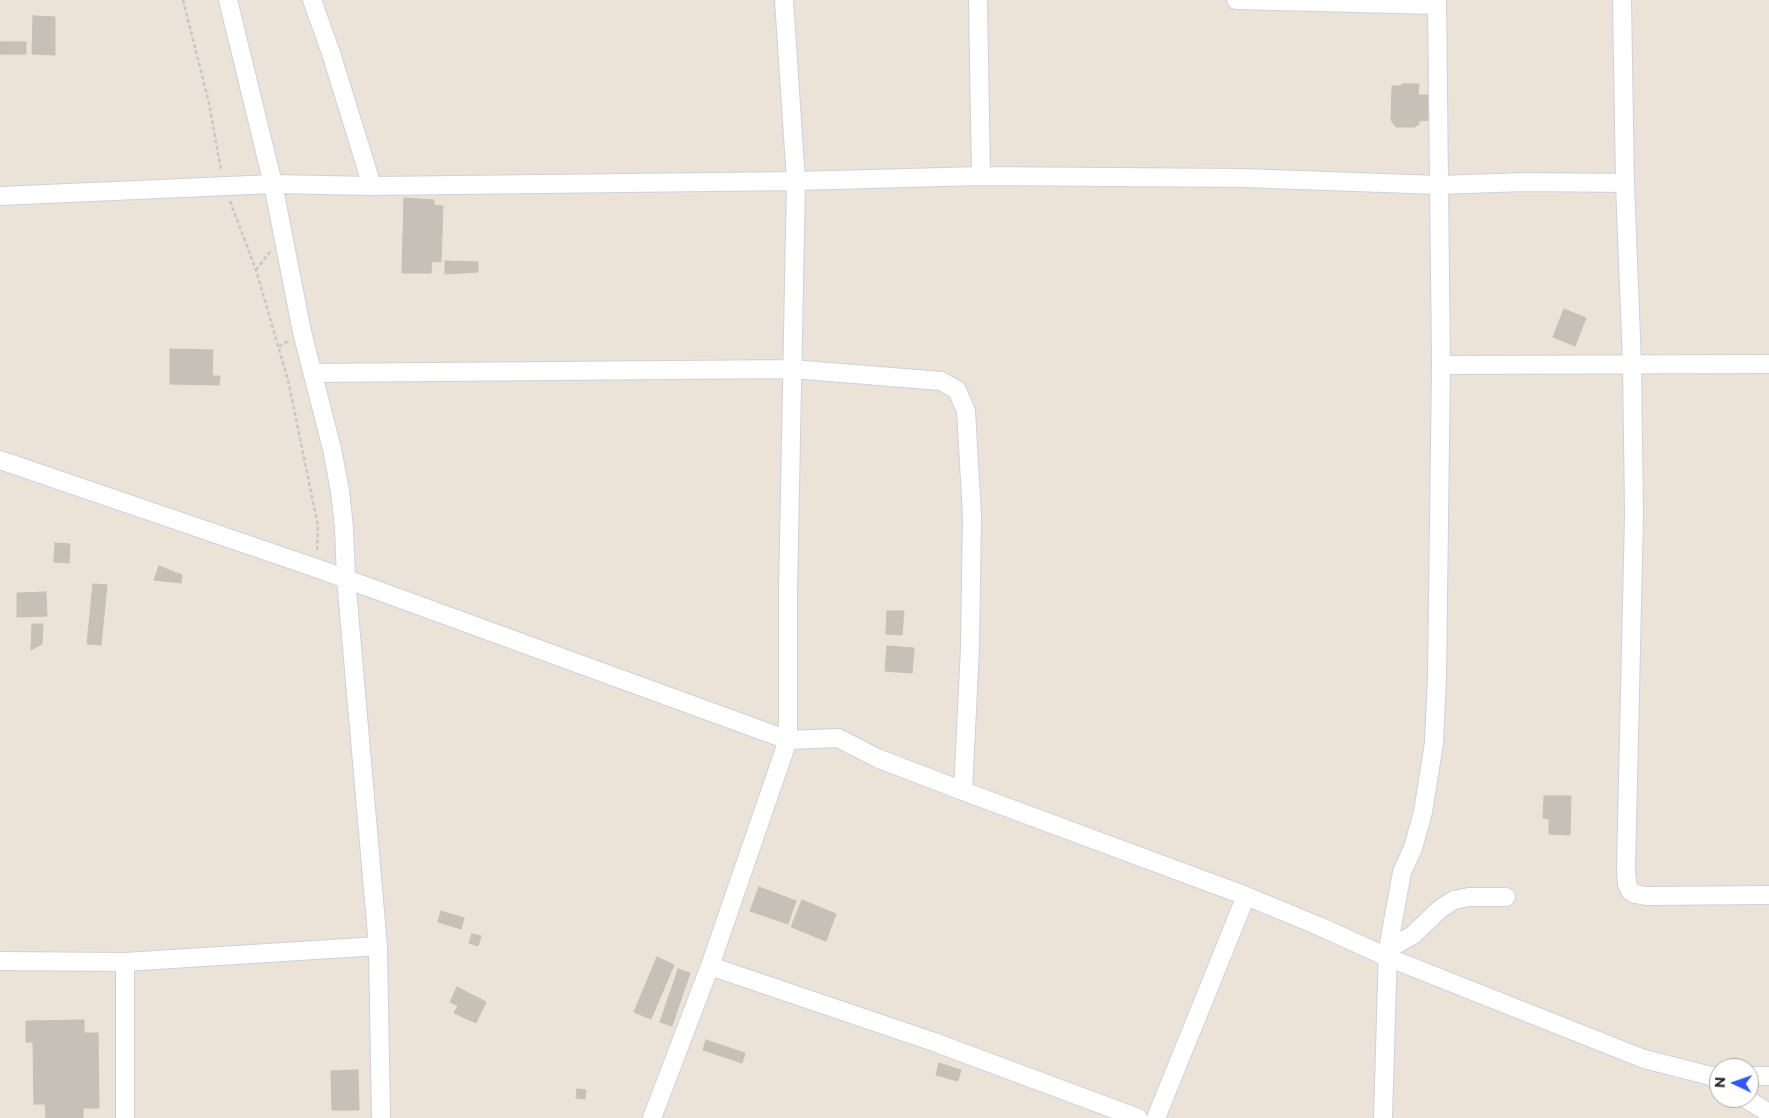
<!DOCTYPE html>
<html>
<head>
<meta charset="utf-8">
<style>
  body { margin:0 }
  #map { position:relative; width:1769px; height:1118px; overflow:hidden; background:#ebe3d7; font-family:Montserrat,sans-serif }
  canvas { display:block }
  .north { position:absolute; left:1709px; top:1058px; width:50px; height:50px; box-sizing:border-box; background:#fff; border:1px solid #a9a9a9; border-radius:50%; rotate:273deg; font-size:14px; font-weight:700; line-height:20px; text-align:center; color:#272727 }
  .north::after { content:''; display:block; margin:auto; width:18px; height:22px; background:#3157ff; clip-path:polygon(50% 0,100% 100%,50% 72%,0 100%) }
</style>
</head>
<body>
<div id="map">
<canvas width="1769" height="1118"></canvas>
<div class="north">N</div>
</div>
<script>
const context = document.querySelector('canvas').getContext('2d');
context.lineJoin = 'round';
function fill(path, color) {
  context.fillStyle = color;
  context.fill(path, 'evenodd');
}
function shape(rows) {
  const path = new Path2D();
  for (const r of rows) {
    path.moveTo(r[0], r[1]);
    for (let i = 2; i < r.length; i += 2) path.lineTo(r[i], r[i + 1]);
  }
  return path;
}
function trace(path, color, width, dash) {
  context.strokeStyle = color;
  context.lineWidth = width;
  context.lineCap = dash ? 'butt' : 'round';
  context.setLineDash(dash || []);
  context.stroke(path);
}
const building = shape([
  [33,16,55,17,55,55,32,54,33,16],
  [0,42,26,42,26,54,0,54,0,42],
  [1402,84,1419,84,1418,95,1429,95,1429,105,1431,105,1431,120,1419,121,1419,124,1415,127,1396,127,1391,120,1392,86,1401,86,1402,84],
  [404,198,434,200,434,205,443,206,441,262,432,261,431,273,402,273,404,198],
  [445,261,478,262,478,272,445,274,445,261],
  [1564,309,1586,318,1575,346,1553,337,1564,309],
  [170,349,213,350,212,376,220,376,219,385,170,384,170,349],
  [55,543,70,544,69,563,54,562,55,543],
  [159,566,182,575,181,583,154,580,159,566],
  [93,584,107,585,101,645,87,644,93,584],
  [46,592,47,616,17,617,17,593,46,592],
  [887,611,904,611,902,635,886,634,887,611],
  [32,624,43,624,42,644,31,650,32,624],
  [887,646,914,648,912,673,885,671,887,646],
  [1544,796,1571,796,1570,835,1549,834,1549,819,1543,818,1544,796],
  [759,887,796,901,788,924,750,911,759,887],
  [802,900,836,914,826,941,791,927,802,900],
  [441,911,464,918,461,929,438,922,441,911],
  [472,934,481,936,478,946,469,943,472,934],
  [657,957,674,965,651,1019,634,1012,657,957],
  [678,969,690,973,672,1026,660,1022,678,969],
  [457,987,486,1002,476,1023,454,1013,458,1006,450,1002,457,987],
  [84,1020,84,1033,98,1033,99,1108,83,1108,83,1118,46,1118,45,1104,34,1104,33,1042,26,1042,26,1021,84,1020],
  [706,1040,745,1053,742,1063,703,1050,706,1040],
  [939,1063,961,1070,958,1081,936,1075,939,1063],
  [358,1070,359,1110,332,1110,331,1071,358,1070],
  [577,1089,586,1090,585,1099,576,1098,577,1089]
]);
const path = shape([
  [183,0,209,103,221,170],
  [230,201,256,270,288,380,318,526,317,551],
  [256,270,270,252],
  [279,347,288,341]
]);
const street = shape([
  [228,0,273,184,302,332,332,449,340,491,344,528,346,578,378,946,381,1118],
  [312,0,331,53,372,186],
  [978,0,981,176],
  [1236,0,1437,5],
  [1622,0,1625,183,1632,364,1634,514,1626,869,1627,884,1630,891,1635,894,1646,896,1769,895],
  [0,196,273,184,372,186,796,181,981,176,1243,178,1439,185,1525,182,1625,183],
  [1441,365,1769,364],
  [313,373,792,369,941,381,957,390,966,411,972,515,970,648,963,791],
  [0,460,316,568,788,740,838,738,877,758,963,791,1246,896,1321,927,1387,957,1644,1059,1711,1076,1719,1081],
  [1388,949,1413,935,1440,909,1454,900,1469,897,1506,897],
  [0,961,125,962,378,946],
  [710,966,934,1042,1138,1118],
  [1749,1076,1769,1076],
  [1745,1098,1769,1113],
  [125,1118,125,962],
  [652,1118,710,966,788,740,788,592,796,181,784,0],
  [1156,1118,1246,896],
  [1383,1118,1388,949,1402,872,1413,848,1423,812,1434,743,1437,677,1441,365,1437,0]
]);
fill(building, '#c6c0b7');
trace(building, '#c6bfb1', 1);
trace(street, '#ccd1e2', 20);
trace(path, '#c7c7c7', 2.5, [4, 2.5]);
trace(street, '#fff', 18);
</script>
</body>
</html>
